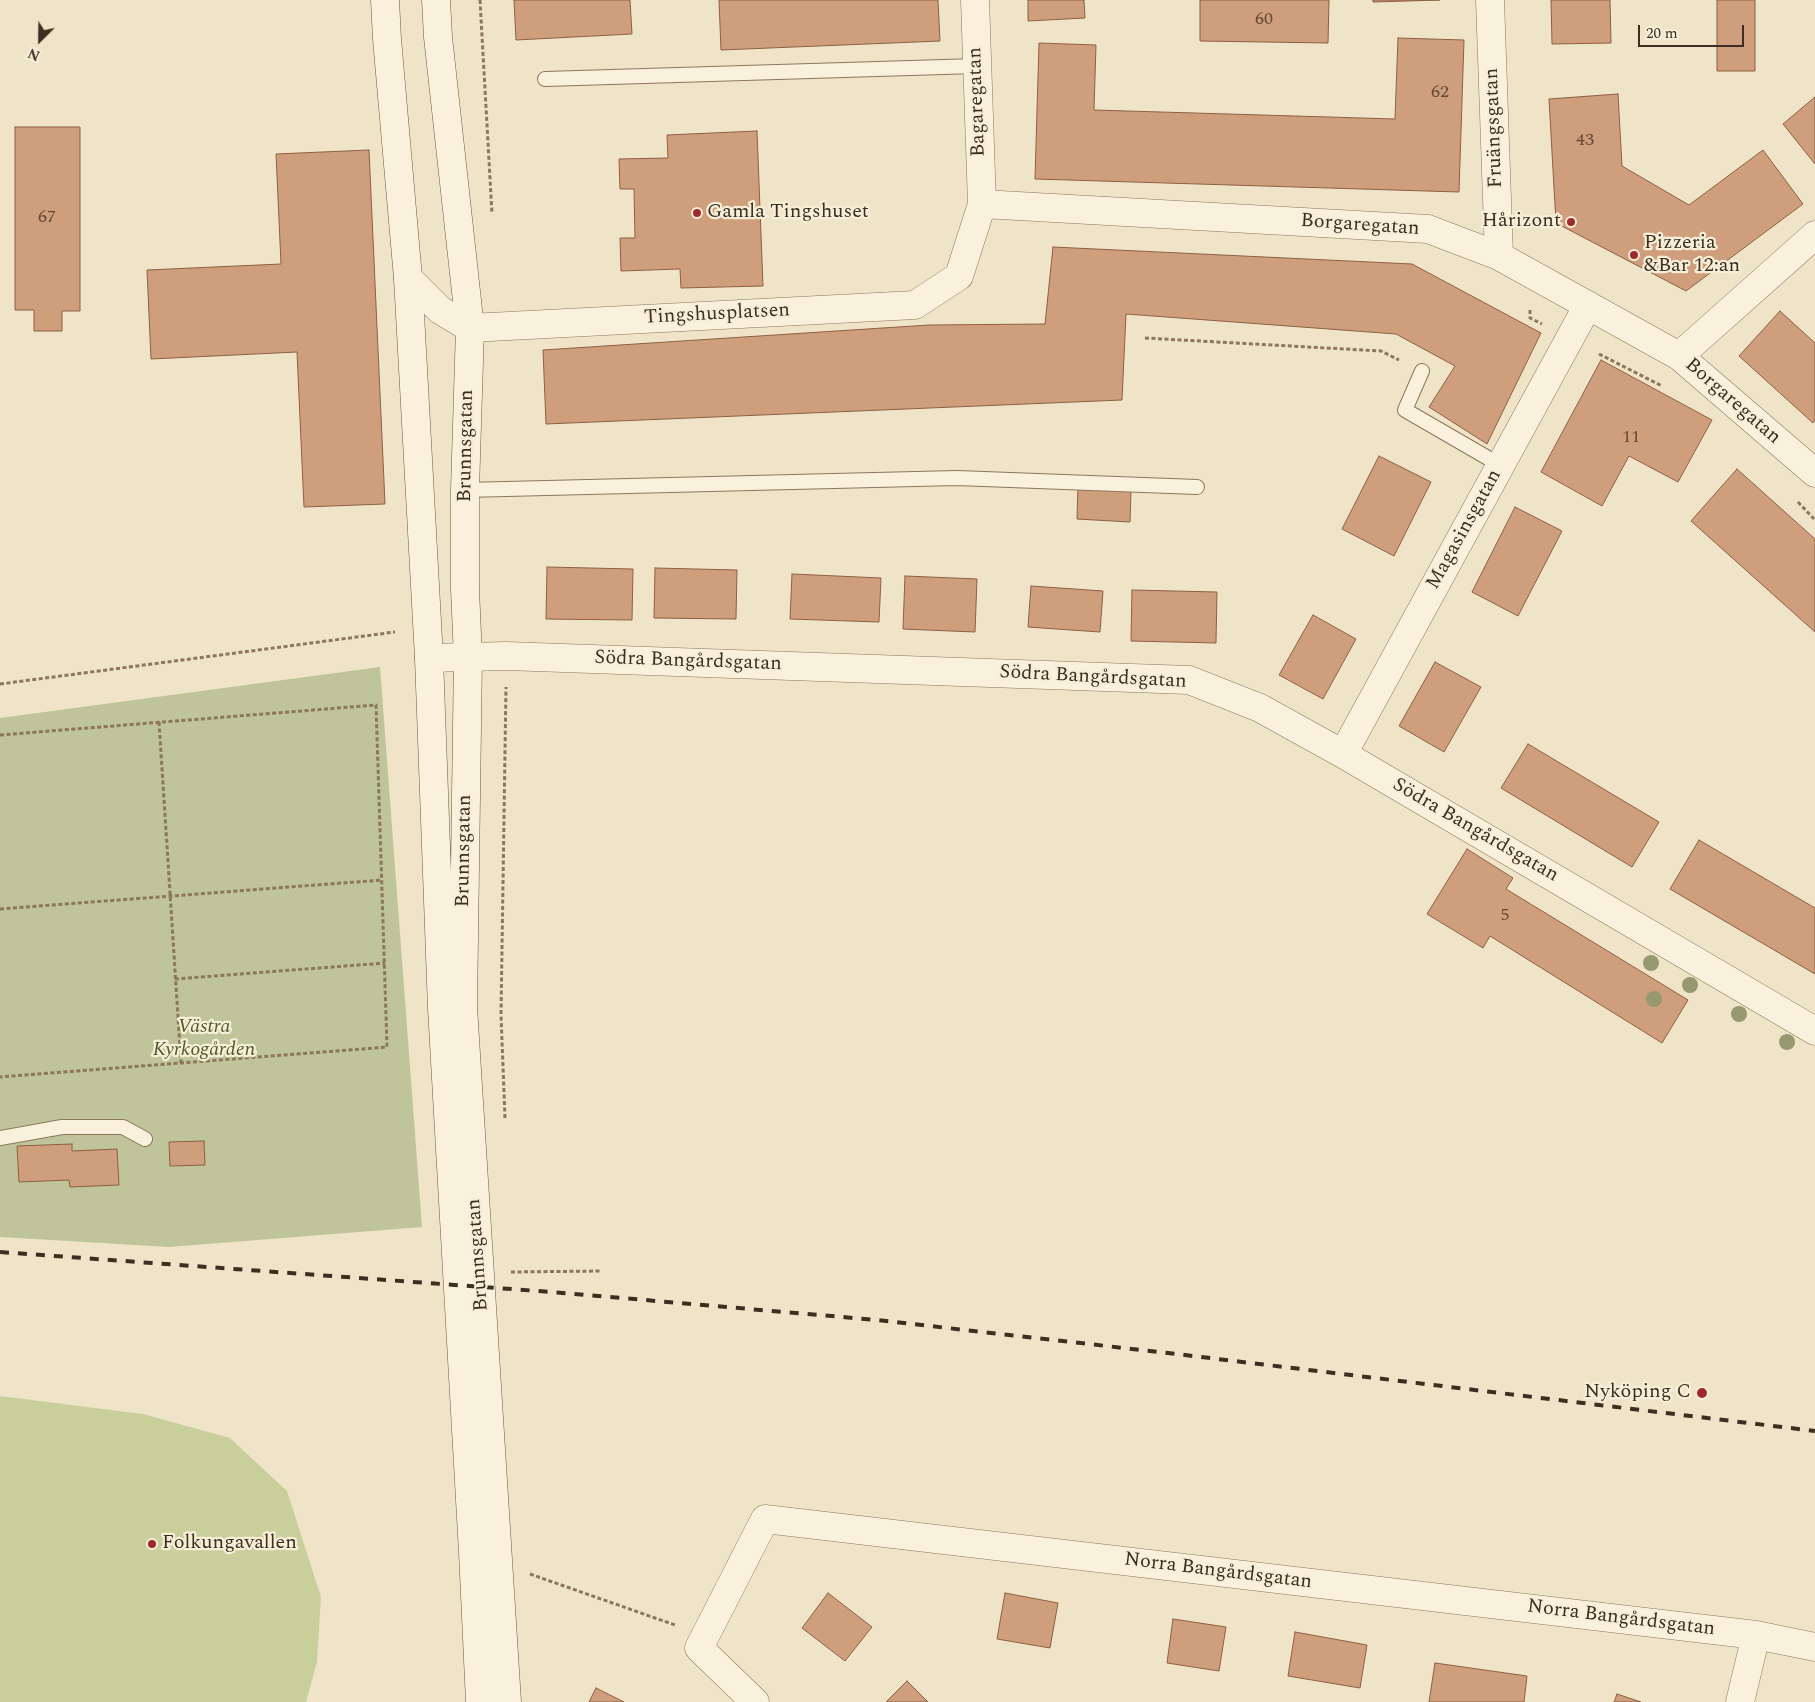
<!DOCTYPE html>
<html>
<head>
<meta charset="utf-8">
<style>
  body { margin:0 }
  #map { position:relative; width:1815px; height:1702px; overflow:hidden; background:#f0e4c8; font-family:Spectral,serif }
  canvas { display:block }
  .north { position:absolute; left:15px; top:15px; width:50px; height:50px; -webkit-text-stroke:4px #f7eed8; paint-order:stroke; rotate:203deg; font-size:14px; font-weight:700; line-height:20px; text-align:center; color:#3d2e20 }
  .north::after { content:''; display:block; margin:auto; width:18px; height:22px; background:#3d2e20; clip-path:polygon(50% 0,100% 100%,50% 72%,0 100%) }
  .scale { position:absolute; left:1638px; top:25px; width:106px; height:22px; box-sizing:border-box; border:2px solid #3d2e20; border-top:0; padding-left:6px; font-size:15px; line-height:18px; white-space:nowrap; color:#3d2e20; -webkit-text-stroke:4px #f7eed8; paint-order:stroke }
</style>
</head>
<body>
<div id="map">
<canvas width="1815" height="1702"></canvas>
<div class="north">N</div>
<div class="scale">20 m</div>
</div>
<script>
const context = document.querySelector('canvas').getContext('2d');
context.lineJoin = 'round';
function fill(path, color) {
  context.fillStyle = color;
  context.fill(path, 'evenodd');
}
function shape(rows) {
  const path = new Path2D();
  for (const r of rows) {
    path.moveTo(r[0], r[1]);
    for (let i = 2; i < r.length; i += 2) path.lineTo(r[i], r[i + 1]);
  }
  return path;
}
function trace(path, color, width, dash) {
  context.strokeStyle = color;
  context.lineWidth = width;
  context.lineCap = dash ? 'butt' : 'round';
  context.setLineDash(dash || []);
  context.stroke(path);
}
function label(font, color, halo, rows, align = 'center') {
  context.font = font + ' Spectral,serif';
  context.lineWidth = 4.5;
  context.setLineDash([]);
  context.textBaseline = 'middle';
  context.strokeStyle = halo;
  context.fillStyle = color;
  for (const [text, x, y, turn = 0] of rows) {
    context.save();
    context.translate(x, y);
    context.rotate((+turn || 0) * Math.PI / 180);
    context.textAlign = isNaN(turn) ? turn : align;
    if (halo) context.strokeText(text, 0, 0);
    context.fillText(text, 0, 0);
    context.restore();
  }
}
const green = shape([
  [0,1396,143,1414,230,1438,287,1491,321,1597,317,1662,306,1702,0,1702]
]);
const cemetery = shape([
  [380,667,422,1227,169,1247,0,1237,0,718]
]);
const building = shape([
  [514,0,630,0,632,34,516,40,514,0],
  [719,0,938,0,940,41,721,50,719,0],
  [1028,0,1084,0,1085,18,1028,21,1028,0],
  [1200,0,1329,0,1328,43,1200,41,1200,0],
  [1373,0,1440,0,1373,2,1373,0],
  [1551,0,1610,0,1611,43,1552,44,1551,0],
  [1717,0,1755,0,1755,71,1717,71,1717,0],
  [1398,38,1464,40,1459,192,1035,179,1039,43,1096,45,1094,110,1395,119,1398,38],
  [1618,94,1622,166,1689,205,1763,150,1803,204,1686,291,1556,223,1549,99,1618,94],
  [1815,97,1815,164,1783,124,1815,97],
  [15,127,80,127,80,311,62,311,62,331,34,331,34,310,15,310,15,127],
  [757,131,763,286,681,288,680,269,621,271,620,238,635,238,634,189,620,189,619,159,668,158,667,135,757,131],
  [369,150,385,504,304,507,297,352,151,359,147,270,281,264,276,154,369,150],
  [1053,247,1412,264,1541,333,1487,444,1429,407,1455,366,1396,334,1126,314,1122,400,546,424,543,350,929,325,1045,324,1053,247],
  [1780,311,1815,343,1815,420,1813,423,1739,356,1780,311],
  [1601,360,1712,420,1678,482,1629,456,1602,506,1541,472,1601,360],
  [1379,456,1431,482,1394,556,1342,529,1379,456],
  [1737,469,1815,539,1815,632,1691,521,1737,469],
  [1078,487,1131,489,1130,522,1077,519,1078,487],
  [1515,507,1562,531,1518,616,1472,592,1515,507],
  [547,567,633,569,632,620,546,619,547,567],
  [655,568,737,570,736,619,654,618,655,568],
  [792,574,881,578,879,622,790,619,792,574],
  [905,576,977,579,975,632,903,629,905,576],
  [1031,586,1103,591,1100,632,1028,627,1031,586],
  [1132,590,1217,592,1216,643,1131,641,1132,590],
  [1313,615,1356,639,1323,699,1279,675,1313,615],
  [1435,662,1481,687,1444,752,1399,726,1435,662],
  [1528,744,1659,822,1632,867,1501,788,1528,744],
  [1699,840,1815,908,1815,974,1670,889,1699,840],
  [1467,849,1513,878,1506,889,1688,1000,1662,1043,1490,936,1483,948,1427,914,1467,849],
  [204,1141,205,1165,170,1166,169,1142,204,1141],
  [72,1144,72,1151,117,1149,119,1185,70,1187,69,1180,19,1182,17,1146,72,1144],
  [828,1593,872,1627,845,1661,802,1628,828,1593],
  [1005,1593,1058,1603,1050,1648,997,1639,1005,1593],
  [1173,1619,1226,1627,1219,1671,1167,1663,1173,1619],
  [1295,1632,1367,1645,1360,1688,1288,1676,1295,1632],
  [1435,1663,1527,1676,1524,1702,1429,1702,1435,1663],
  [907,1681,928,1702,886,1702,907,1681],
  [596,1688,624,1702,589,1702,596,1688],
  [1617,1694,1641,1702,1614,1702,1617,1694]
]);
const path = shape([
  [480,0,492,214],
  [1530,310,1530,318,1542,324],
  [1145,338,1381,351,1399,360],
  [1599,354,1662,386],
  [1798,502,1815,520],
  [0,684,395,632],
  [159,722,181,1063],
  [0,735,376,705,387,1047,0,1077],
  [0,909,382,880],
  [175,979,385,963],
  [505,1118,501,1015,506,687],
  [511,1272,601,1271],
  [530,1574,675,1625]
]);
const service = shape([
  [545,79,977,66],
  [1422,371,1405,410,1500,465],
  [465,490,957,478,1197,487],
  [0,1138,62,1127,123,1127,145,1139]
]);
const minor = shape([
  [1490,0,1499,256],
  [982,204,1428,229,1499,256,1679,356,1815,473],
  [408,278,440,310,470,328,915,305,959,276,982,204,975,0],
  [1679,356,1815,235],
  [429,658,506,656,1189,680,1260,708,1343,754,1815,1031],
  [1343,754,1588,305],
  [755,1702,699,1648,765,1519,1756,1635,1815,1647],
  [1740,1702,1756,1635]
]);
const secondary = shape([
  [385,0,387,39,408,278,429,658,442,1008,473,1552,480,1702],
  [436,0,438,37,470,328,465,490,465,589,468,657,463,1007,507,1702]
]);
const rail = shape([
  [0,1252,552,1292,877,1320,1168,1353,1815,1431]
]);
const trees = [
  [1651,963],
  [1690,985],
  [1654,999],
  [1739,1014],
  [1787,1042]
];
const markers = [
  [697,213,5,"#9e2a2b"],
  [1571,222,5,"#9e2a2b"],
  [1634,255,5,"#9e2a2b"],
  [1702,1393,6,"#9e2a2b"],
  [152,1544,5,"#9e2a2b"]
];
const numberNames = [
  ["60",1264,20],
  ["62",1440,93],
  ["43",1585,141],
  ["67",47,218],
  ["11",1631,438],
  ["5",1505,916]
];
const streetNames = [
  ["Bagaregatan",978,102,-92],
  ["Fruängsgatan",1495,128,-92],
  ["Borgaregatan",1360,226,4],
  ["Tingshusplatsen",717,315,-3],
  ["Borgaregatan",1732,402,41],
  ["Brunnsgatan",467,446,-89],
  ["Magasinsgatan",1465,530,-61],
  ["Södra Bangårdsgatan",688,662,2],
  ["Södra Bangårdsgatan",1093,678,3],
  ["Södra Bangårdsgatan",1475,831,30],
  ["Brunnsgatan",465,851,-89],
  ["Brunnsgatan",479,1255,-94],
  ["Norra Bangårdsgatan",1218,1572,7],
  ["Norra Bangårdsgatan",1621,1619,7]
];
const poiNames = [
  ["Gamla Tingshuset",707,213],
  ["Hårizont",1561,222,"right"],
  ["Pizzeria",1644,244],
  ["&Bar 12:an",1644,267],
  ["Nyköping C",1691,1393,"right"],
  ["Folkungavallen",162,1544]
];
const parkNames = [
  ["Västra",204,1028],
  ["Kyrkogården",204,1051]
];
fill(green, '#c9cf9b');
fill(cemetery, '#bfc49a');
fill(building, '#cf9f7d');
trace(building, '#8d5f41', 1);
trace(service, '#8d765c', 16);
trace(minor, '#8d765c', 29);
trace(secondary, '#6f573f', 29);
trace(path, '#8d765c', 3, [4, 2.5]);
trace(service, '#faf1dc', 14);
trace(minor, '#faf1dc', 28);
trace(secondary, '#faf1dc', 28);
trace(rail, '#3d2e20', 4, [9, 9]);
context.fillStyle = '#96986f';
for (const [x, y] of trees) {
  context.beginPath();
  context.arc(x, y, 8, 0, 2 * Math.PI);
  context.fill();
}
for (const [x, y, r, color] of markers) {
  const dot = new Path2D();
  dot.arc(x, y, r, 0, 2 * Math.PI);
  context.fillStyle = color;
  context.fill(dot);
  trace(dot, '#f7eed8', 2);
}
label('18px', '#624a37', null, numberNames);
label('20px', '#3d2e20', '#f7eed8', streetNames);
label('20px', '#3d2e20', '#f7eed8', poiNames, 'left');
label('italic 20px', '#4d5a26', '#f7eed8', parkNames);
</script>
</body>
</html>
